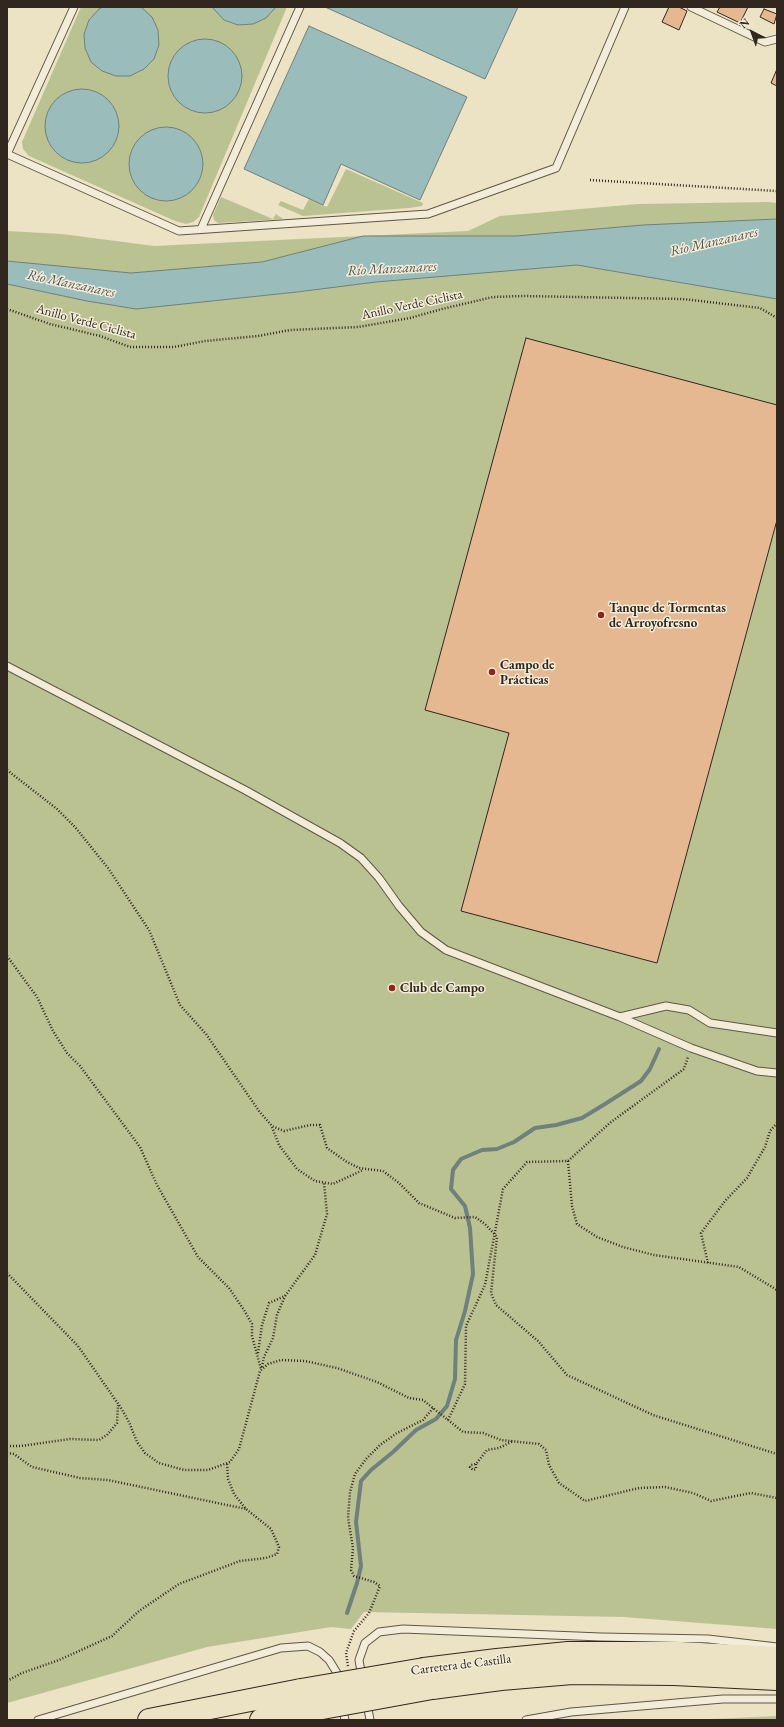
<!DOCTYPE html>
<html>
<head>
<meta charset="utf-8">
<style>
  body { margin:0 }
  #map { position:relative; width:784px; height:1727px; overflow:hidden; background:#ece2c4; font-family:"EB Garamond",serif }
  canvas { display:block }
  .frame { position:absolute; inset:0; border:8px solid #31271f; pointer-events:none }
  .north { position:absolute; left:732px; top:12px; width:40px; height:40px; -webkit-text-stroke:3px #f3ecd9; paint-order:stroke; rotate:319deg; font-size:11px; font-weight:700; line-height:16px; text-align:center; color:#31271f }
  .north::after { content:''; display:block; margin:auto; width:14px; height:18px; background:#31271f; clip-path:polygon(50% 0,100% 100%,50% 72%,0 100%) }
</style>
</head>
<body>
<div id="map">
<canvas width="784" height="1727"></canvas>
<div class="frame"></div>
<div class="north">N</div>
</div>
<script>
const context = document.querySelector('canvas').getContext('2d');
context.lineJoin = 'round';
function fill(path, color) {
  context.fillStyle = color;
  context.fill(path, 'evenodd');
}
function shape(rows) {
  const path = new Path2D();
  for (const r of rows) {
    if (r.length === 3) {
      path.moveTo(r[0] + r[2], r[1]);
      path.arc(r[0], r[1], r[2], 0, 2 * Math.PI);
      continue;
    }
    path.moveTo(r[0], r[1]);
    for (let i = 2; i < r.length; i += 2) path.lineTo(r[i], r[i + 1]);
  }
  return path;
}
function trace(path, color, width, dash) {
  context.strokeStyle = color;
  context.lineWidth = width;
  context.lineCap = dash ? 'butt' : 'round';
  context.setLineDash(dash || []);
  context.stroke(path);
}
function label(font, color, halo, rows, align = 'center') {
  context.font = font + ' "EB Garamond",serif';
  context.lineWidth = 3;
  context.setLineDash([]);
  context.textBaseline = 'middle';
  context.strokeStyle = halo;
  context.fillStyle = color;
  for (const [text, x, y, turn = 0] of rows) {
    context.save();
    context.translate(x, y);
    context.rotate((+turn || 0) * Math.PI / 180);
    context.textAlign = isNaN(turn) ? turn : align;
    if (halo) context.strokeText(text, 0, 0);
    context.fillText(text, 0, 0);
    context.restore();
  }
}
const green = shape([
  [81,7,287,7,199,217,193,222,186,224,175,221,29,156,23,149,22,142],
  [346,169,423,203,422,206,409,208,303,216,278,205,281,201,303,210,309,199,327,207],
  [221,197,273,219,276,214,283,219,218,223,214,220,213,215],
  [768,202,777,203,777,1629,624,1617,364,1612,351,1629,331,1627,207,1647,7,1703,7,231,62,234,154,246,468,231,500,216,638,204],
  [777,1716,777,1720,695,1720,713,1719]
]);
const water = shape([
  [103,7,141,7,152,17,158,30,159,45,154,59,144,69,130,76,116,76,102,71,91,62,85,48,84,34,89,20,99,9,103,7],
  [212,7,276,7,266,18,253,24,238,25,224,20,212,7],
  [325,7,518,7,485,79,325,7],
  [309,26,467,97,420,200,341,164,323,205,244,169,309,26],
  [205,76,37],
  [82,126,37],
  [166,164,37],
  [777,219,777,299,577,265,376,282,297,292,136,309,87,301,7,284,7,261,131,273,262,262,363,236,516,236,643,225,777,219]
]);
const stream = shape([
  [347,1613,357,1583,361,1566,356,1522,361,1481,371,1470,393,1452,416,1430,436,1419,447,1406,455,1379,456,1340,465,1311,473,1274,470,1228,465,1206,451,1189,453,1170,461,1159,482,1150,497,1149,514,1142,535,1128,556,1125,582,1118,605,1104,641,1081,650,1069,659,1049]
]);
const building = shape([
  [669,7,679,7,687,11,679,30,662,22,669,7],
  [720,7,748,7,740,23,717,12,720,7],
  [764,9,777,14,774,24,760,17,764,9],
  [777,69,777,86,771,83,777,69],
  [526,338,777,405,777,520,657,963,461,911,509,733,425,710,526,338]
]);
const path = shape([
  [590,180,777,191],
  [7,309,50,324,100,336,130,347,174,347,205,341,258,336,290,330,358,327,410,318,442,309,493,297,523,296,683,299,760,308,777,318],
  [7,770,57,809,75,827,108,868,149,930,180,1005,206,1034,259,1111,272,1126,284,1131,310,1125,320,1125,327,1148,347,1162,359,1168,383,1171,399,1183,419,1203,455,1218,475,1217,485,1224,497,1237,491,1293,496,1305,538,1341,567,1375,653,1415,777,1454],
  [7,956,37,997,53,1031,67,1053,80,1066,140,1147,157,1185,198,1257,229,1288,244,1310,252,1324,252,1336,261,1369],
  [272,1127,279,1145,297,1169,315,1181,333,1184,363,1170],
  [568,1161,572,1206,577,1224,597,1237,623,1247,654,1255,739,1267,777,1290],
  [708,1263,701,1233,725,1201,747,1178,765,1147,770,1131,777,1123],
  [7,1273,78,1346,121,1408,129,1422,137,1442,145,1453,159,1463,184,1470,208,1470,230,1462,239,1449,260,1371,268,1364,281,1360,305,1361,337,1368,377,1382,409,1398,423,1400,463,1432,483,1433,501,1440,539,1444,546,1450,549,1465,559,1483,585,1501,639,1488,665,1487,693,1493,711,1501,751,1493,777,1498],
  [258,1353,262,1325,269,1303,285,1296,315,1255,327,1214,324,1183],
  [262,1367,264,1357,273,1338,277,1315,285,1296],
  [448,1420,465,1384,466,1326,485,1285,503,1189,527,1162,568,1161,611,1122,684,1069,688,1057],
  [7,1446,21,1446,70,1439,99,1440,107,1435,117,1423,118,1405],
  [7,1453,14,1454,32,1467,80,1478,108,1480,246,1509],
  [476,1464,476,1469,473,1470,470,1467,471,1465,476,1464,487,1450,499,1448,513,1441],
  [348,1666,346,1653,354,1631,369,1613,380,1586,374,1582,354,1576,351,1570,353,1548,348,1518,350,1492,355,1474,366,1459,380,1445,397,1433,423,1420,434,1407],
  [7,1681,22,1673,59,1660,112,1636,139,1611,179,1584,240,1561,266,1558,277,1554,279,1547,271,1529,246,1509,234,1494,228,1479,227,1463]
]);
const service = shape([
  [691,7,765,42,777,39],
  [7,154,179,231,428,214,556,168,625,7],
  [7,154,74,7],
  [201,229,300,7],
  [7,666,245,790,340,843,361,858,379,878,399,906,421,932,446,950,620,1017,691,1048,757,1071,777,1073],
  [620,1017,666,1006,689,1010,710,1023,777,1033],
  [362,1677,359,1660,365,1643,379,1632,403,1629,601,1637,708,1639,777,1647],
  [367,1703,370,1720],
  [342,1706,345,1720],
  [38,1720,281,1648,308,1646,320,1652,329,1660,337,1673,338,1682],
  [526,1720,571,1712,723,1699,777,1699]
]);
const trunk = shape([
  [424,1669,497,1660,568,1653,680,1653,777,1658],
  [432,1688,501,1679,572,1673,674,1674,777,1679],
  [149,1720,301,1690],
  [261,1720,306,1711]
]);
const trunkBridge = shape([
  [301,1690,424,1669],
  [306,1711,432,1688]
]);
const markers = [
  [601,615,4,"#8f2418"],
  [492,672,4,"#8f2418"],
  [392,988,4,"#8f2418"]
];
const streetNames = [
  ["Anillo Verde Ciclista",412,305,-12],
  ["Anillo Verde Ciclista",86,322,15],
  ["Carretera de Castilla",461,1665,-7]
];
const poiNames = [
  ["Tanque de Tormentas",609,608],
  ["de Arroyofresno",609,623],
  ["Campo de",500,665],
  ["Prácticas",500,680],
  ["Club de Campo",400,988]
];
const waterNames = [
  ["Río Manzanares",714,242,-13],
  ["Río Manzanares",392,269,-3],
  ["Río Manzanares",71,284,12]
];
fill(green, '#bbc292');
fill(water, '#9abcba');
trace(water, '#70807c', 1);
trace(stream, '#70807c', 4);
fill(building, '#e5b892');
trace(building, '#31271f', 1);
trace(service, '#605648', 9);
trace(trunk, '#31271f', 24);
trace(path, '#31271f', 2.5, [1, 2]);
trace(service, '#f3ecd9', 7);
trace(trunk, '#ece2c4', 22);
trace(trunkBridge, '#31271f', 24, []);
trace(trunkBridge, '#ece2c4', 22);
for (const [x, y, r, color] of markers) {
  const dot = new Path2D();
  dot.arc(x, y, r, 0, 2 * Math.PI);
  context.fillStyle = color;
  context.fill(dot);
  trace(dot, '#f3ecd9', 1.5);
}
label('13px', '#31271f', '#f3ecd9', streetNames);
label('bold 13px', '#31271f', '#f3ecd9', poiNames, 'left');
label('italic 14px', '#50544e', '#f3ecd9', waterNames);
</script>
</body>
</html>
